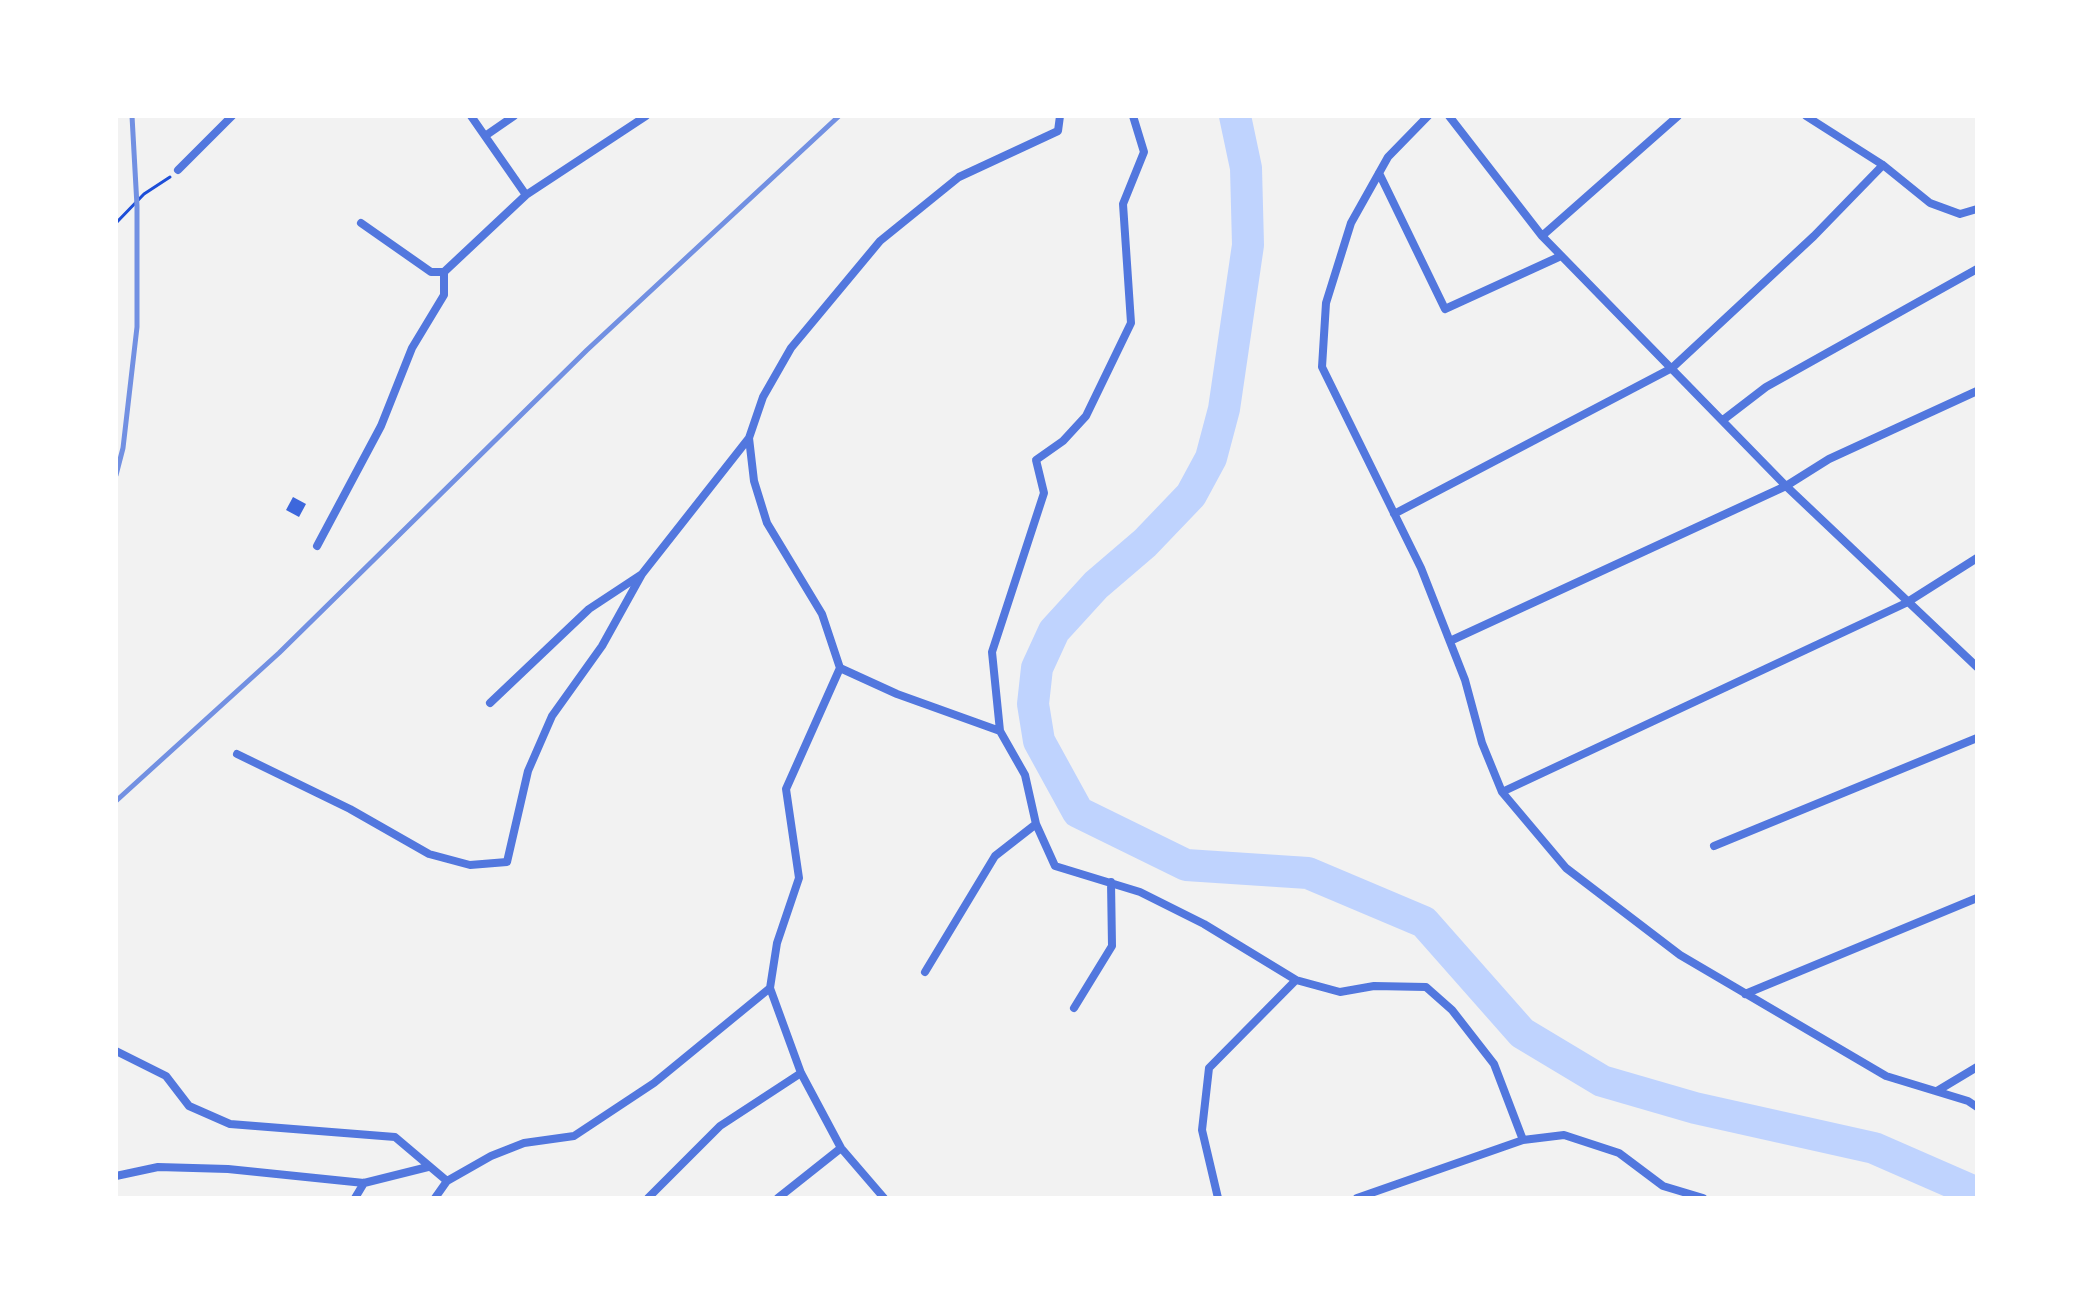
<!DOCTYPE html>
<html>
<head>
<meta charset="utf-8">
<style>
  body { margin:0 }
  #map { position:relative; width:2093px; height:1314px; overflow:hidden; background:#f2f2f2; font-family:Barlow,sans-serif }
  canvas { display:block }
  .frame { position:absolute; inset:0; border:118px solid #fff; pointer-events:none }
</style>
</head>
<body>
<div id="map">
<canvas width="2093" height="1314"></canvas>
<div class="frame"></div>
</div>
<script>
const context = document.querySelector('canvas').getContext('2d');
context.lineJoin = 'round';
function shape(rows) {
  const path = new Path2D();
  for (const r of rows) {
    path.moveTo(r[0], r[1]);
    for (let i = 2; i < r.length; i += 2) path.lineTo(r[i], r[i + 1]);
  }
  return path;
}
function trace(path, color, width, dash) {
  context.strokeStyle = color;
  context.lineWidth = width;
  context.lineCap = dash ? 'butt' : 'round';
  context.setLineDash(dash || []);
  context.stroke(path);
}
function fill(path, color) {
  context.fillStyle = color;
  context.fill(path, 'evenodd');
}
const river = shape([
  [1235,116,1246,168,1248,245,1224,409,1211,458,1191,495,1145,543,1096,585,1054,631,1037,668,1033,704,1039,741,1078,812,1186,865,1308,873,1424,922,1522,1033,1602,1081,1695,1108,1874,1148,1977,1193]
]);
const building = shape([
  [293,497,306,504,299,517,286,510]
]);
const path = shape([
  [116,223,144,194,170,177]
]);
const minor = shape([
  [471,116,526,195],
  [1428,116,1388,157,1351,223,1326,303,1322,367,1421,568,1465,680,1482,743,1502,792,1566,868,1680,955,1886,1076,1968,1101,1977,1107],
  [1449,116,1542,236,1786,486,1977,667],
  [1806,116,1883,165,1930,203,1960,214,1977,209],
  [485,136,514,116],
  [178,170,232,116],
  [1379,173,1445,309,1561,256],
  [361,223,431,272,444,272],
  [1542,236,1678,116],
  [1723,420,1766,387,1977,269],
  [1394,514,1672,368,1814,236,1883,165],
  [317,546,381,426,412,348,444,295,444,272,526,195,646,116],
  [1450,641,1786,486,1829,459,1977,391],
  [840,668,897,694,1000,731,1025,775,1036,824,1055,866,1140,892,1204,924,1296,980,1340,992,1374,986,1426,987,1452,1010,1494,1064,1523,1140],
  [490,703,589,609,642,574,749,438],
  [1000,731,992,652,1044,493,1036,460,1063,441,1086,416,1131,323,1123,204,1144,152,1133,116],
  [237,754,350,809,429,854,470,865,507,862,528,771,552,716,602,646,642,574],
  [1502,792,1906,603,1977,558],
  [1714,846,1977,738],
  [925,972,995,856,1036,824],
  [1745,994,1977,898],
  [1074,1008,1112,946,1111,882],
  [116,1051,166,1076,189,1106,230,1124,395,1137,447,1181],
  [1937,1091,1977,1067],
  [116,1176,158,1167,228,1169,364,1183,428,1167],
  [355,1198,364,1183],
  [435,1198,447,1181,491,1156,524,1143,574,1136,654,1083,770,988],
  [648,1198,720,1126,801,1073],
  [778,1198,841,1148],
  [884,1198,841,1148,801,1073,770,988,777,943,799,878,786,789,840,668,822,614,767,523,754,481,749,438,763,397,791,348,880,241,959,177,1058,131,1060,116],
  [1218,1198,1202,1130,1209,1068,1296,980],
  [1357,1198,1523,1140,1564,1135,1619,1153,1663,1186,1703,1198]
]);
const rail = shape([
  [116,475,123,448,137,327,137,206,132,116],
  [116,801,279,653,587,350,839,116]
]);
trace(river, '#bfd3fe', 32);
fill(building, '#3d67dc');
trace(path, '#1d4ed8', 3);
trace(minor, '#5277de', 8);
trace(rail, '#7290e2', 5);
</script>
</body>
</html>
